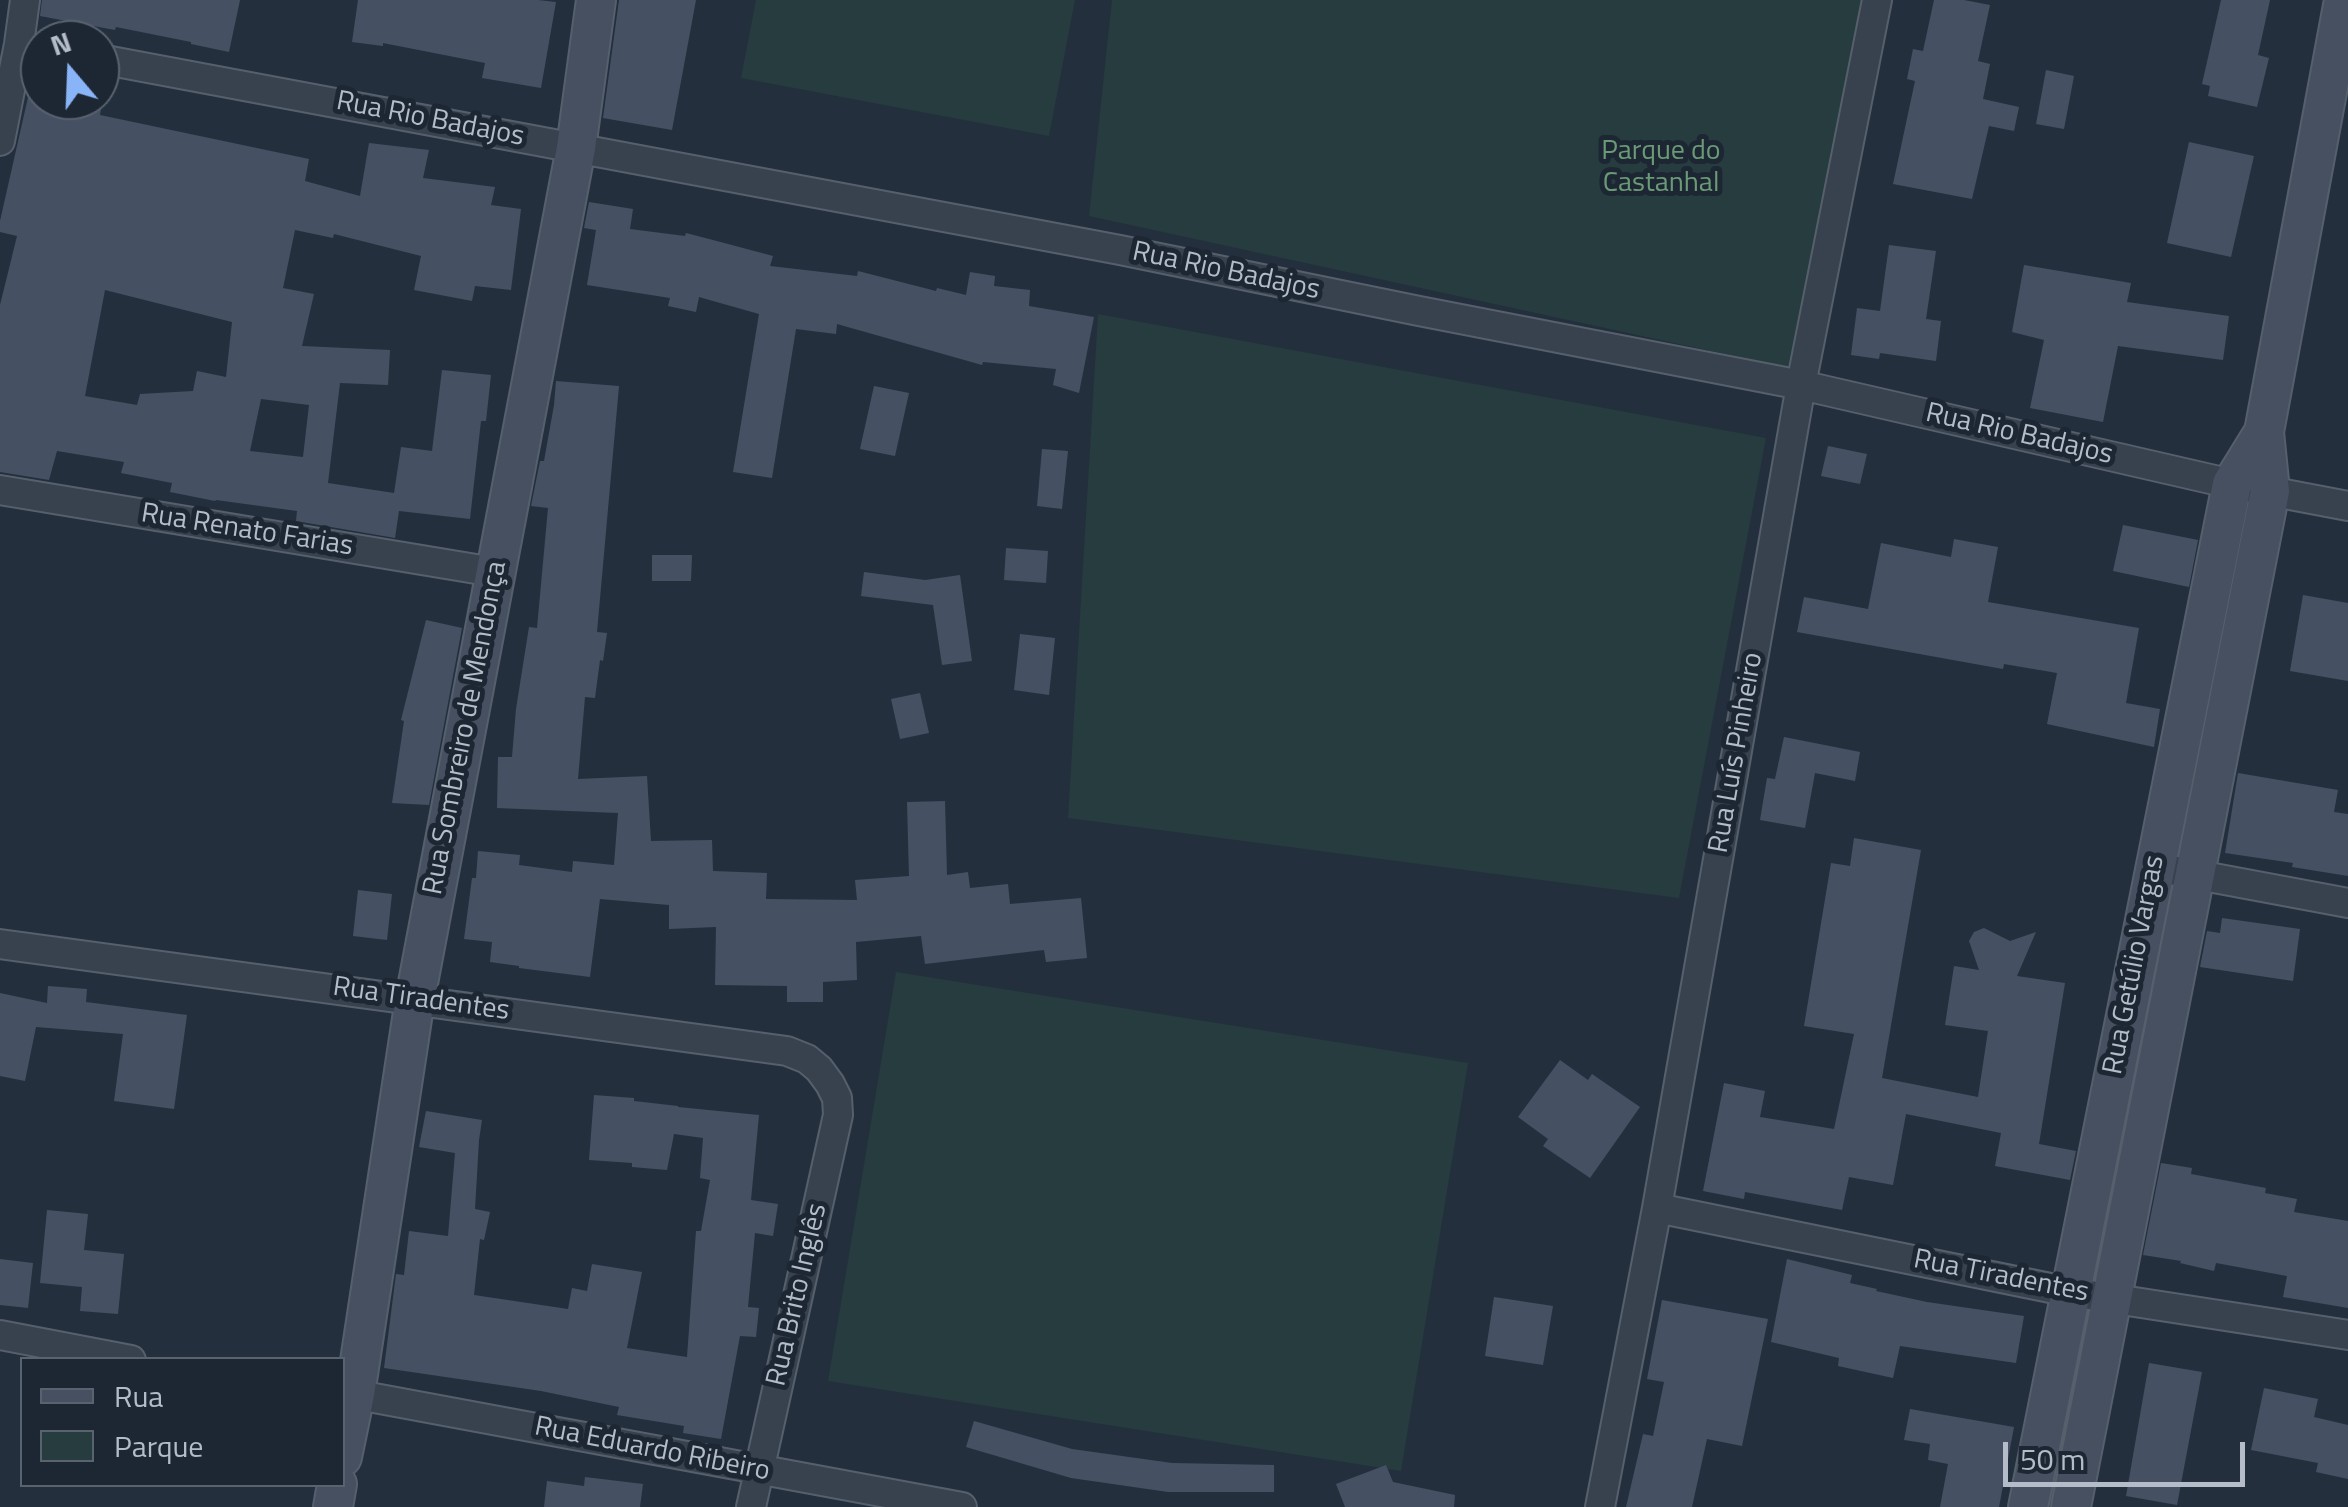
<!DOCTYPE html>
<html>
<head>
<meta charset="utf-8">
<style>
  body { margin:0 }
  #map { position:relative; width:2348px; height:1507px; overflow:hidden; background:#242f3e; font-family:"Titillium Web",sans-serif }
  canvas { display:block }
  .legend { position:absolute; left:20px; top:1357px; width:325px; height:130px; box-sizing:border-box; background:#1d2633; border:2px solid #59626f; margin:0; padding:12px 18px; list-style:none; font-size:30px; color:#b4bcc9 }
  .legend li { display:flex; align-items:center; gap:20px; height:50px }
  .legend b { width:50px; border:2px solid #59626f }
  .north { position:absolute; left:20px; top:20px; width:100px; height:100px; box-sizing:border-box; background:#1d2633; border:2px solid #59626f; border-radius:50%; rotate:341deg; font-size:28px; font-weight:700; line-height:40px; text-align:center; color:#b4bcc9 }
  .north::after { content:''; display:block; margin:auto; width:35px; height:45px; background:#8ab4f8; clip-path:polygon(50% 0,100% 100%,50% 72%,0 100%) }
  .scale { position:absolute; left:2003px; top:1442px; width:242px; height:45px; box-sizing:border-box; border:5px solid #b4bcc9; border-top:0; padding-left:12px; font-size:30px; line-height:35px; white-space:nowrap; color:#b4bcc9; -webkit-text-stroke:8px #1d2633; paint-order:stroke }
</style>
</head>
<body>
<div id="map">
<canvas width="2348" height="1507"></canvas>
<ul class="legend">
<li><b style="height:12px;background:#465061"></b>Rua</li>
<li><b style="height:28px;background:#263c3f"></b>Parque</li>
</ul>
<div class="north">N</div>
<div class="scale">50 m</div>
</div>
<script>
const context = document.querySelector('canvas').getContext('2d');
context.lineJoin = 'round';
function fill(path, color) {
  context.fillStyle = color;
  context.fill(path, 'evenodd');
}
function shape(rows) {
  const path = new Path2D();
  for (const r of rows) {
    path.moveTo(r[0], r[1]);
    for (let i = 2; i < r.length; i += 2) path.lineTo(r[i], r[i + 1]);
  }
  return path;
}
function trace(path, color, width, dash) {
  context.strokeStyle = color;
  context.lineWidth = width;
  context.lineCap = dash ? 'butt' : 'round';
  context.setLineDash(dash || []);
  context.stroke(path);
}
function label(font, color, halo, rows, align = 'center') {
  context.font = font + ' "Titillium Web",sans-serif';
  context.lineWidth = 10;
  context.setLineDash([]);
  context.textBaseline = 'middle';
  context.strokeStyle = halo;
  context.fillStyle = color;
  for (const [text, x, y, turn = 0] of rows) {
    context.save();
    context.translate(x, y);
    context.rotate((+turn || 0) * Math.PI / 180);
    context.textAlign = isNaN(turn) ? turn : align;
    if (halo) context.strokeText(text, 0, 0);
    context.fillText(text, 0, 0);
    context.restore();
  }
}
const green = shape([
  [756,0,1075,0,1049,136,741,78],
  [1112,0,1866,0,1794,369,1089,216],
  [1098,314,1766,438,1679,898,1068,818],
  [896,972,1468,1063,1401,1471,828,1381]
]);
const building = shape([
  [42,0,240,0,229,52,191,44,191,42,116,27,115,30,40,16],
  [358,0,538,0,556,2,541,88,482,78,485,63,383,43,383,46,352,42],
  [619,0,696,0,672,130,603,118],
  [1934,0,1964,0,1990,5,1978,61,1990,64,1983,99,2019,107,2014,131,1989,126,1972,199,1893,184,1915,81,1907,79,1913,49,1923,51],
  [2221,0,2270,0,2258,55,2269,58,2257,107,2208,96,2210,86,2202,84],
  [2046,70,2074,76,2064,129,2036,124],
  [29,93,40,96,40,100,59,100,101,109,100,115,309,159,305,181,360,196,369,143,429,150,423,178,495,187,491,205,521,209,511,290,475,286,472,301,414,290,421,256,334,234,333,238,295,230,283,288,314,294,302,346,390,350,388,385,340,383,328,483,394,493,401,447,432,451,442,370,491,375,486,421,481,421,470,519,399,511,395,538,296,521,297,511,216,500,215,501,170,492,172,483,121,473,124,462,57,451,49,480,0,472,0,305,17,236,0,232,0,221],
  [105,290,232,322,226,377,197,371,193,391,140,394,137,405,85,396],
  [261,399,309,405,303,457,250,451],
  [2189,142,2254,156,2231,257,2167,243],
  [589,202,633,209,630,229,685,236,686,233,713,240,773,256,770,266,857,276,858,271,936,291,937,288,966,295,970,272,995,276,994,286,1030,290,1029,306,1094,317,1079,393,1053,385,1056,369,983,362,982,365,837,324,836,334,796,329,772,478,733,472,759,314,699,297,696,312,668,306,670,298,587,285,596,230,584,228],
  [1889,245,1936,251,1926,319,1941,321,1936,361,1880,353,1879,359,1851,355,1857,308,1880,311],
  [2024,265,2131,283,2127,302,2229,316,2223,360,2118,346,2103,422,2030,408,2044,340,2012,332],
  [556,381,619,386,597,632,607,633,603,661,600,660,595,698,585,697,578,779,647,776,651,841,712,840,713,871,767,873,766,899,857,900,855,880,909,876,907,802,945,801,947,875,968,872,970,888,1008,884,1010,904,1081,898,1087,958,1046,962,1044,950,925,964,921,936,856,942,857,980,823,982,823,1002,787,1002,787,986,715,985,716,927,669,929,669,905,600,899,590,977,519,968,519,966,490,962,492,942,464,939,472,878,476,878,478,851,520,855,519,865,572,872,573,861,614,865,618,813,497,808,498,757,512,757,516,709,529,627,537,628,548,508,531,506,540,461,544,461,554,405],
  [874,386,909,393,895,456,860,449],
  [1828,446,1867,454,1860,484,1821,476],
  [1042,449,1068,451,1062,509,1037,506],
  [2123,525,2198,540,2189,587,2113,571],
  [1954,539,1998,547,1988,602,2139,628,2126,703,2160,709,2154,747,2047,724,2057,673,2004,664,2003,669,1797,632,1804,597,1868,609,1881,543,1951,557],
  [1006,548,1048,551,1046,583,1004,580],
  [652,555,692,555,691,581,652,581],
  [864,572,925,580,960,575,972,661,942,665,933,605,861,596],
  [2303,595,2348,603,2348,681,2290,671],
  [426,620,462,628,429,805,392,803,404,721,401,720],
  [1020,634,1055,638,1049,695,1014,690],
  [920,693,929,733,900,739,891,699],
  [1784,737,1860,752,1855,781,1815,773,1805,828,1760,820,1767,778,1775,779],
  [2238,773,2338,790,2334,812,2348,814,2348,876,2292,867,2293,863,2225,853],
  [1854,838,1921,850,1882,1078,1978,1097,1988,1031,1945,1025,1954,966,1979,970,1969,941,1974,932,1984,928,2010,941,2036,932,2017,976,2065,983,2039,1144,2076,1151,2070,1180,1995,1166,2001,1133,1906,1114,1893,1185,1849,1177,1842,1210,1745,1192,1744,1199,1703,1191,1724,1083,1765,1091,1760,1117,1834,1129,1854,1034,1804,1026,1831,863,1850,866],
  [358,890,392,894,387,940,353,936],
  [2222,918,2300,929,2293,981,2200,967,2207,931,2220,933],
  [48,986,87,989,86,1002,187,1015,174,1109,114,1101,123,1034,36,1027,25,1081,0,1076,0,993,47,1003],
  [1560,1060,1588,1080,1592,1074,1640,1107,1590,1178,1543,1146,1548,1139,1518,1117],
  [594,1095,634,1098,634,1101,678,1106,678,1107,759,1115,751,1200,778,1204,773,1236,755,1233,748,1307,759,1308,756,1337,740,1336,721,1439,683,1433,684,1426,617,1415,619,1407,541,1391,384,1368,396,1274,404,1275,409,1231,448,1236,455,1153,419,1147,426,1111,482,1120,479,1140,475,1209,490,1212,484,1240,480,1239,474,1295,568,1309,572,1288,587,1291,592,1264,642,1272,627,1348,687,1357,696,1231,701,1231,710,1180,700,1178,703,1138,674,1134,667,1170,632,1167,632,1163,589,1160],
  [2161,1163,2192,1168,2191,1174,2266,1188,2265,1193,2297,1199,2294,1212,2348,1221,2348,1308,2283,1297,2287,1276,2216,1263,2214,1271,2180,1263,2181,1261,2143,1255],
  [47,1210,88,1214,84,1250,124,1254,118,1314,80,1311,82,1287,40,1283],
  [0,1259,33,1263,28,1308,0,1305],
  [1787,1259,1852,1275,1850,1283,1877,1289,1876,1291,1927,1302,2024,1316,2016,1363,1900,1346,1893,1378,1838,1366,1839,1358,1771,1342],
  [1494,1297,1553,1306,1543,1365,1485,1356],
  [1662,1300,1768,1319,1742,1446,1707,1439,1692,1507,1626,1507,1643,1434,1653,1436,1664,1382,1647,1379],
  [2149,1363,2202,1372,2177,1505,2126,1496],
  [2264,1388,2318,1399,2314,1417,2348,1425,2348,1479,2316,1472,2318,1463,2251,1450],
  [1910,1409,2014,1427,1999,1507,1940,1507,1948,1464,1928,1460,1930,1444,1904,1440],
  [974,1421,1072,1449,1172,1463,1274,1465,1274,1492,1168,1492,1071,1478,966,1447],
  [1386,1465,1393,1482,1455,1495,1454,1507,1345,1507,1336,1484],
  [585,1477,643,1484,640,1507,544,1507,547,1481,584,1486]
]);
const street = shape([
  [100,59,1120,250,1419,311,1801,385,2232,484,2348,506],
  [0,141,19,44,25,0],
  [0,490,494,572],
  [2155,867,2348,903],
  [0,944,787,1051,807,1059,819,1069,830,1084,837,1098,838,1115,751,1507],
  [1657,1208,2070,1292,2348,1335],
  [0,1335,131,1360],
  [342,1392,962,1507],
  [1600,1507,1657,1208,1801,385,1877,0]
]);
const secondary = shape([
  [342,1457,355,1394,415,999,576,148,596,0],
  [333,1507,337,1484],
  [2028,1507,2232,484,2264,432],
  [2071,1507,2270,491,2264,432,2344,0]
]);
const streetNames = [
  ["Rua Rio Badajos",430,120,11],
  ["Rua Rio Badajos",1226,272,12],
  ["Rua Rio Badajos",2019,435,13],
  ["Rua Renato Farias",247,531,9],
  ["Rua Sombreiro de Mendonça",466,728,-79],
  ["Rua Luís Pinheiro",1737,753,-80],
  ["Rua Getúlio Vargas",2135,965,-79],
  ["Rua Tiradentes",421,1000,8],
  ["Rua Tiradentes",2001,1277,11],
  ["Rua Brito Inglês",798,1295,-77],
  ["Rua Eduardo Ribeiro",652,1450,11]
];
const parkNames = [
  ["Parque do",1661,152],
  ["Castanhal",1661,184]
];
fill(green, '#263c3f');
fill(building, '#455162');
trace(street, '#565f6c', 32);
trace(secondary, '#565f6c', 42);
trace(street, '#38414e', 28);
trace(secondary, '#465061', 38);
label('28px', '#b4bcc9', '#1d2633', streetNames);
label('28px', '#6b9a76', '#1d2633', parkNames);
</script>
</body>
</html>
